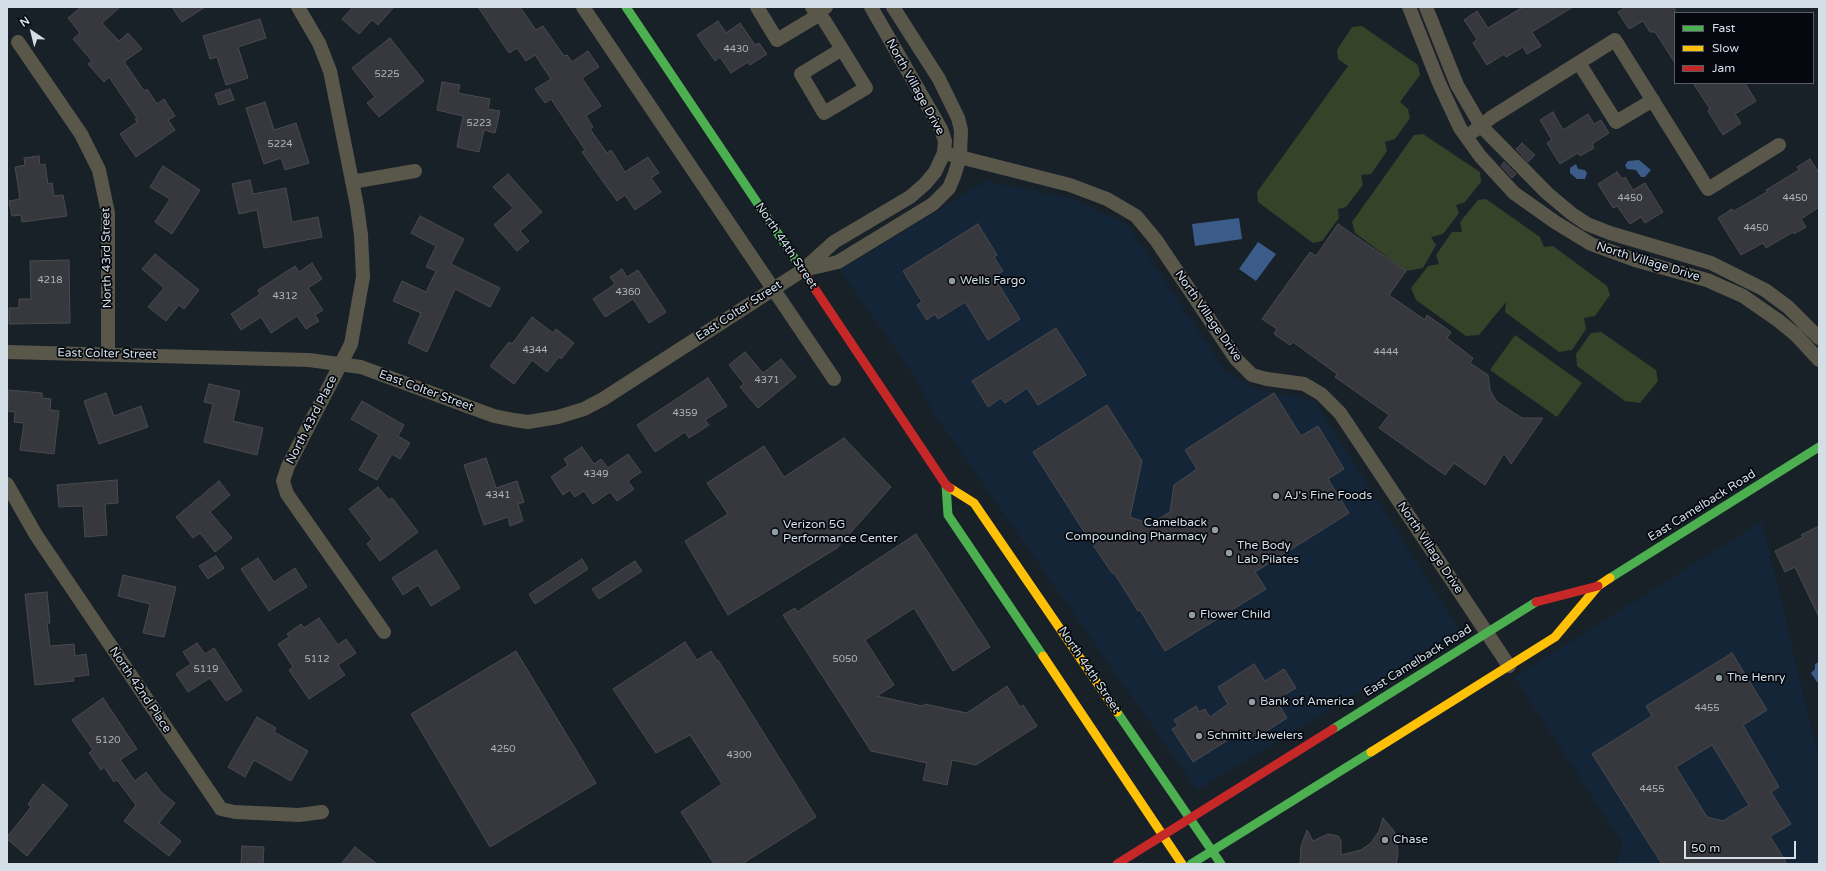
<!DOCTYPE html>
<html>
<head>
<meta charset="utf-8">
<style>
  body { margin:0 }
  #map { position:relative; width:1826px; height:871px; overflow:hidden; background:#182028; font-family:"Varela Round",sans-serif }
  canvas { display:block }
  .frame { position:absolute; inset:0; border:8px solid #d4dee7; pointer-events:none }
  .legend { position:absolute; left:1674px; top:12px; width:140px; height:72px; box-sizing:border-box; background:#05090f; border:1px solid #585e65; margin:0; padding:5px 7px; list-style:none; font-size:12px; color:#d4dee7 }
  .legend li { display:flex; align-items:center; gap:8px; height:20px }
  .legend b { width:20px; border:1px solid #585e65 }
  .north { position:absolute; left:12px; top:12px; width:40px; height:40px; -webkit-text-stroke:3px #05090f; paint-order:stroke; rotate:325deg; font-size:11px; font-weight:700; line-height:16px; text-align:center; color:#d4dee7 }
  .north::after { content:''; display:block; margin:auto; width:14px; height:18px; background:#d4dee7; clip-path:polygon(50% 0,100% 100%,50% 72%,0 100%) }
  .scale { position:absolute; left:1684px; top:841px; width:112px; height:18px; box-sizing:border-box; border:2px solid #d4dee7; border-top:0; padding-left:5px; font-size:12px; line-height:14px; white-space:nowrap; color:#d4dee7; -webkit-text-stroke:3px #05090f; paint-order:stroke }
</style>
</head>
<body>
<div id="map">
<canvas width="1826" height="871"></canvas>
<div class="frame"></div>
<ul class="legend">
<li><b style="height:5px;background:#4caf50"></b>Fast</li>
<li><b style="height:5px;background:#ffc107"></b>Slow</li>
<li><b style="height:5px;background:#c62828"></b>Jam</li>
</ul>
<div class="north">N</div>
<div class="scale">50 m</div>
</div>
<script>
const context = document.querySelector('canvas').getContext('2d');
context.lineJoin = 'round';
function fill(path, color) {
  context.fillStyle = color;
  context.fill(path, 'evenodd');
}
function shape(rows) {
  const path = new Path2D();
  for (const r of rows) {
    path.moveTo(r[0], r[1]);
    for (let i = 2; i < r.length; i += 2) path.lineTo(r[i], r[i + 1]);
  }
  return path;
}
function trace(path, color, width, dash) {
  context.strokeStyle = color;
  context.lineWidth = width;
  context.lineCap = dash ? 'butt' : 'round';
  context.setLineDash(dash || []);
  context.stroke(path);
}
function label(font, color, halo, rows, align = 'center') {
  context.font = font + ' "Varela Round",sans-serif';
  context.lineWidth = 3.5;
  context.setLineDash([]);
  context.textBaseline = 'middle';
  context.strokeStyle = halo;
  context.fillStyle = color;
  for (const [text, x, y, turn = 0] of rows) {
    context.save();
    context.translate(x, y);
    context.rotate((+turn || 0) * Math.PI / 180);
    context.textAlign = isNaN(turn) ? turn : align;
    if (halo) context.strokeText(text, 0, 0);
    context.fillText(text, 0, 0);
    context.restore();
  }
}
const built = shape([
  [986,181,1074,199,1127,224,1225,371,1256,389,1314,400,1460,631,1197,790,933,412,916,378,840,270],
  [1761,522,1763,525,1819,759,1819,864,1616,864,1623,843,1514,677]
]);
const green = shape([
  [1362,26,1418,65,1420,75,1400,102,1408,109,1410,118,1395,139,1385,142,1387,151,1371,174,1361,175,1363,185,1346,207,1338,209,1339,218,1322,241,1313,243,1258,202,1257,192,1348,66,1338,59,1337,50,1352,27],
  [1423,134,1480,172,1481,182,1465,202,1456,205,1459,213,1443,234,1431,237,1436,245,1423,268,1406,271,1355,233,1352,222,1414,135],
  [1486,199,1540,237,1544,247,1553,246,1607,286,1610,295,1595,316,1584,318,1586,329,1572,350,1559,352,1505,312,1506,302,1479,335,1466,336,1416,300,1411,288,1428,266,1439,264,1436,255,1452,232,1462,232,1460,222,1478,200],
  [1601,332,1656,370,1658,381,1640,403,1625,401,1577,366,1576,354,1591,333],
  [1515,335,1582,383,1557,417,1490,370]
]);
const water = shape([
  [1639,160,1651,170,1645,177,1641,177,1636,170,1627,169,1625,165,1628,161],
  [1576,164,1578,169,1585,170,1587,173,1585,179,1577,179,1570,173,1570,168],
  [1239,218,1242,239,1195,246,1192,224],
  [1258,242,1276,254,1256,281,1239,269],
  [1819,662,1819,682,1817,682,1811,673,1815,669,1815,664]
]);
const building = shape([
  [81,7,120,7,102,23,119,41,128,33,142,49,125,61,125,63,144,91,147,89,157,104,164,99,175,116,168,120,175,130,136,157,120,134,137,122,135,119,137,118,109,77,104,82,88,64,92,61,73,39,80,33,68,18,81,7],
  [172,7,205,7,182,22,172,7],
  [353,7,394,7,378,25,372,20,359,34,342,19,353,7],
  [478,7,520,7,536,30,543,26,564,56,567,55,572,62,588,51,599,67,582,78,601,106,586,116,593,127,590,129,607,153,611,150,625,172,648,157,659,173,651,178,661,192,635,210,625,195,617,201,582,152,585,150,551,99,545,103,535,89,551,79,535,55,526,61,517,48,509,53,478,7],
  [1523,7,1573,7,1532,32,1541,46,1527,54,1523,47,1506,57,1504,54,1487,65,1473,43,1477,39,1464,20,1477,11,1488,28,1523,7],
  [1626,7,1675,7,1675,63,1655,32,1650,32,1643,21,1629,29,1618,12,1626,7],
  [260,19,266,38,238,47,248,78,226,85,217,57,210,59,203,36,260,19],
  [718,21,726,33,740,23,755,45,759,43,767,54,750,65,748,62,731,73,720,57,715,61,697,35,718,21],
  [390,38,424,81,379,117,367,103,375,97,352,68,390,38],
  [442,82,460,85,458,93,490,99,488,109,500,111,495,133,484,130,479,152,457,147,463,116,437,110,442,82],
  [1693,83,1745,83,1756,101,1735,114,1741,123,1723,135,1708,111,1710,109,1693,83],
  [230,89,234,100,219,105,215,94,230,89],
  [265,102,274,130,296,123,309,163,285,170,281,158,264,164,246,108,265,102],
  [1553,112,1563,130,1588,114,1594,124,1601,120,1609,133,1592,144,1594,148,1580,156,1578,153,1560,164,1547,143,1552,140,1540,120,1553,112],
  [1522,143,1535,155,1528,162,1516,149,1522,143],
  [39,156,40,165,45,164,48,184,52,183,54,196,63,195,67,216,22,222,21,215,12,216,9,201,20,199,15,167,25,165,24,158,39,156],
  [1810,159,1819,173,1819,207,1801,219,1806,227,1794,234,1793,232,1766,248,1763,243,1741,255,1718,218,1732,209,1734,211,1767,192,1766,190,1799,170,1797,167,1810,159],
  [1504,162,1516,174,1512,178,1501,166,1504,162],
  [163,166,200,190,172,234,155,222,170,199,150,187,163,166],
  [1617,172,1622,179,1625,177,1633,190,1645,183,1663,212,1645,223,1641,217,1630,224,1617,206,1613,208,1598,184,1617,172],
  [508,174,542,212,520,231,529,241,517,251,494,225,513,208,493,187,508,174],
  [250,180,253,194,286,188,292,222,318,217,322,237,264,248,257,210,239,214,232,184,250,180],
  [420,216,464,239,451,264,500,288,490,307,455,289,427,352,408,343,421,313,393,301,402,281,426,292,436,271,426,267,436,246,411,233,420,216],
  [978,224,997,255,994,257,1003,271,994,277,1020,319,988,340,965,302,938,319,935,314,927,320,917,305,922,302,903,271,978,224],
  [1338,224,1406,271,1389,295,1425,320,1427,315,1451,332,1447,338,1473,358,1470,363,1488,375,1490,390,1497,402,1522,418,1543,418,1511,464,1504,453,1485,485,1454,463,1445,475,1379,428,1389,415,1335,377,1337,374,1293,342,1290,345,1274,334,1277,329,1262,319,1310,252,1316,256,1338,224],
  [155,254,199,290,184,309,179,305,166,321,148,307,164,288,142,269,155,254],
  [69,260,70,323,9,324,9,308,19,308,19,299,31,299,30,261,69,260],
  [312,263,322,279,308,288,323,310,315,315,319,321,306,329,297,316,271,333,261,317,241,330,231,314,260,294,258,290,295,266,299,272,312,263],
  [622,269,627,277,638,270,666,312,649,323,633,299,605,317,593,299,615,284,610,277,622,269],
  [532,317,553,333,556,329,574,343,561,359,559,357,547,372,532,360,514,384,490,366,509,342,512,344,532,317],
  [1056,328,1086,375,1038,405,1027,388,1005,403,1001,398,988,407,972,381,1056,328],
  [745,352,763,373,781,359,796,377,758,408,740,387,744,384,729,365,745,352],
  [708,378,727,406,705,420,709,425,689,438,685,432,655,452,637,425,708,378],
  [209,384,240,391,233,421,263,428,257,455,204,442,213,404,204,402,209,384],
  [9,390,42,393,42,398,51,399,50,410,59,411,54,454,20,450,24,423,14,422,15,412,7,411,9,390],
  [106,393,114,416,141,406,148,427,99,444,84,401,106,393],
  [1274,393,1301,436,1318,426,1344,469,1328,479,1349,513,1255,572,1266,589,1165,651,1140,610,1138,611,1114,573,1112,573,1085,533,1033,452,1107,405,1142,461,1130,517,1150,524,1170,512,1174,485,1197,469,1185,450,1274,393],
  [362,401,404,425,398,436,410,443,400,459,392,454,377,480,359,470,379,435,351,419,362,401],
  [844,438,891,487,837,548,728,615,685,541,728,514,707,483,764,446,784,477,844,438],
  [582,447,594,464,601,459,608,468,628,454,641,472,628,481,634,489,617,501,610,492,593,504,584,491,575,497,570,490,563,495,551,477,568,465,564,459,582,447],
  [486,458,496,488,517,481,524,502,518,504,523,521,510,526,508,517,484,525,464,465,486,458],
  [117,480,118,503,105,504,107,535,85,537,83,506,59,507,57,485,117,480],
  [219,481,230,495,210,512,232,538,215,552,200,533,193,538,176,517,219,481],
  [378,487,389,500,392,498,418,532,380,561,367,544,372,539,349,509,378,487],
  [1819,526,1819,617,1795,567,1785,572,1775,551,1803,537,1801,535,1819,526],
  [916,534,990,647,953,671,914,608,865,640,894,685,877,696,922,706,925,704,967,713,1007,686,1020,707,1023,705,1037,726,976,765,952,760,947,785,923,780,927,763,871,751,783,615,795,608,797,612,916,534],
  [436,550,460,588,431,606,418,585,403,595,392,578,436,550],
  [216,556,224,568,208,579,199,566,216,556],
  [258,558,274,582,295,568,307,587,269,611,241,569,258,558],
  [582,559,588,569,535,604,529,594,582,559],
  [635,561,642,571,599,599,592,589,635,561],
  [123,575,176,587,164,637,143,633,150,604,118,596,123,575],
  [47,592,50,623,47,623,50,646,74,644,75,656,86,654,89,675,73,677,74,681,35,685,25,594,47,592],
  [319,618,338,645,346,639,356,653,338,665,345,675,309,699,289,670,293,667,278,644,289,637,287,634,301,624,304,628,319,618],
  [685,642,697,660,711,651,717,661,718,660,816,817,742,864,714,864,681,812,722,784,690,735,656,753,613,689,685,642],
  [197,643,205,654,214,648,242,691,226,701,210,678,188,692,176,674,191,664,183,652,197,643],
  [516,651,596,783,490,847,411,714,516,651],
  [1732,653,1767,710,1743,725,1779,787,1771,792,1791,824,1770,836,1787,864,1662,864,1592,754,1652,716,1646,706,1732,653],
  [1712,745,1749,805,1723,821,1707,817,1676,767,1712,745],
  [1254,664,1265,681,1284,669,1296,688,1276,700,1287,718,1251,741,1244,730,1193,762,1172,729,1178,726,1174,720,1196,706,1199,712,1205,709,1210,717,1228,704,1218,687,1254,664],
  [103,698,137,749,120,760,135,781,146,772,161,792,175,803,159,823,181,841,169,856,124,821,136,805,117,780,114,782,104,767,101,770,89,753,93,750,72,720,103,698],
  [257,717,276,728,274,732,308,751,291,781,254,760,245,777,228,767,257,717],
  [43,784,68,805,27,856,7,839,7,837,31,807,28,804,43,784],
  [1383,818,1394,831,1397,839,1398,855,1396,864,1300,864,1301,846,1307,830,1313,841,1328,834,1338,836,1341,840,1341,855,1361,850,1371,843,1379,831,1383,818],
  [242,846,264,847,263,864,241,864,242,846],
  [355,847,377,864,341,864,355,847]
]);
const street = shape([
  [298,7,319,43,330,71,357,206,361,235,363,277,351,344,288,466,283,481,287,494,384,632],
  [583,7,834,379],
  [757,7,777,40,812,19,816,13,826,7],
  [812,7,824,20,842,49,866,88,824,113,801,74,842,49],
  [1409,7,1439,83,1460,128,1480,156,1514,193,1555,222,1591,244,1635,260,1707,280,1743,296,1779,321,1796,335,1819,360],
  [1426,7,1457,85,1481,126,1547,193,1572,214,1587,224,1610,233,1711,263,1765,290,1788,307,1819,338],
  [18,42,81,134,99,170,108,213,108,354],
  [1579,63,1616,122,1653,100],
  [1474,131,1492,117,1615,40,1708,189,1779,145],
  [944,153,1070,185,1107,199,1136,216,1156,240,1236,359,1252,375,1267,379,1304,384,1321,394,1340,413,1509,666],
  [352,182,415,171],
  [803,270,838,262,933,204,949,188,954,176,960,157,961,130,958,118,939,79,893,7],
  [7,352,309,360,361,367,494,416,514,420,528,422,558,417,584,409,603,399,803,270,834,242,910,197,925,184,935,172,944,153,945,141,941,129,871,7],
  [7,484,36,535,221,809,235,812,299,815,322,812]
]);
const fast = shape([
  [626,7,803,271],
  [946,485,948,515,1043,656],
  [1610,578,1819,447],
  [1117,712,1221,864],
  [1333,729,1536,602],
  [1191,864,1371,752]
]);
const slow = shape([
  [950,488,974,503,1117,712],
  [1043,656,1182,864],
  [1371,752,1555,637,1598,586,1610,578]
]);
const jam = shape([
  [803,271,946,485,950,488],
  [1536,602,1598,586],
  [1117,864,1333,729]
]);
const markers = [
  [952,281,4,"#929ca4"],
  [1276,496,4,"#929ca4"],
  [1215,530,4,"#929ca4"],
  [775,532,4,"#929ca4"],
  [1229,553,4,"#929ca4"],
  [1192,615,4,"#929ca4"],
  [1719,678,4,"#929ca4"],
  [1252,702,4,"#929ca4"],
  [1199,736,4,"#929ca4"],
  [1385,840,4,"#929ca4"]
];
const numberNames = [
  ["4430",736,49],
  ["5225",387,74],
  ["5223",479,123],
  ["5224",280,144],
  ["4450",1630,198],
  ["4450",1795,198],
  ["4450",1756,228],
  ["4218",50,280],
  ["4360",628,292],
  ["4312",285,296],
  ["4344",535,350],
  ["4444",1386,352],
  ["4371",767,380],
  ["4359",685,413],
  ["4349",596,474],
  ["4341",498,495],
  ["5112",317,659],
  ["5050",845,659],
  ["5119",206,669],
  ["4455",1707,708],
  ["5120",108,740],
  ["4250",503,749],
  ["4300",739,755],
  ["4455",1652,789]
];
const streetNames = [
  ["North Village Drive",915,87,61],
  ["North 44th Street",786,246,56],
  ["North 43rd Street",107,258,-91],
  ["North Village Drive",1648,262,17],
  ["East Colter Street",739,311,-33],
  ["North Village Drive",1208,316,55],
  ["East Colter Street",107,354,1],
  ["East Colter Street",426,391,20],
  ["North 43rd Place",312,420,-63],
  ["East Camelback Road",1702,506,-32],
  ["North Village Drive",1430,548,56],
  ["East Camelback Road",1418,661,-32],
  ["North 44th Street",1089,670,56],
  ["North 42nd Place",140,690,56]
];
const poiNames = [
  ["Wells Fargo",960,281],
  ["AJ's Fine Foods",1284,496],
  ["Camelback",1207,523,"right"],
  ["Compounding Pharmacy",1207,537,"right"],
  ["Verizon 5G",783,525],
  ["Performance Center",783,539],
  ["The Body",1237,546],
  ["Lab Pilates",1237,560],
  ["Flower Child",1200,615],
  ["The Henry",1727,678],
  ["Bank of America",1260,702],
  ["Schmitt Jewelers",1207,736],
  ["Chase",1393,840]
];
fill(built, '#132536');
fill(green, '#354329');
fill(water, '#3b5c88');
fill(building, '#37383d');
trace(building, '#4a4a4f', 1);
trace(street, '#59564a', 14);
trace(fast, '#4caf50', 9);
trace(slow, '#ffc107', 9);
trace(jam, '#c62828', 9);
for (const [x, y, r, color] of markers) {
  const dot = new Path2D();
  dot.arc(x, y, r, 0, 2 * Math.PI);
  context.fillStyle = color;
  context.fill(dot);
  trace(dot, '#05090f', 1.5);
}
label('10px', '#adb4bc', null, numberNames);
label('12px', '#d4dee7', '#05090f', streetNames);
label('12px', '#d4dee7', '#05090f', poiNames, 'left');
</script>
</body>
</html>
